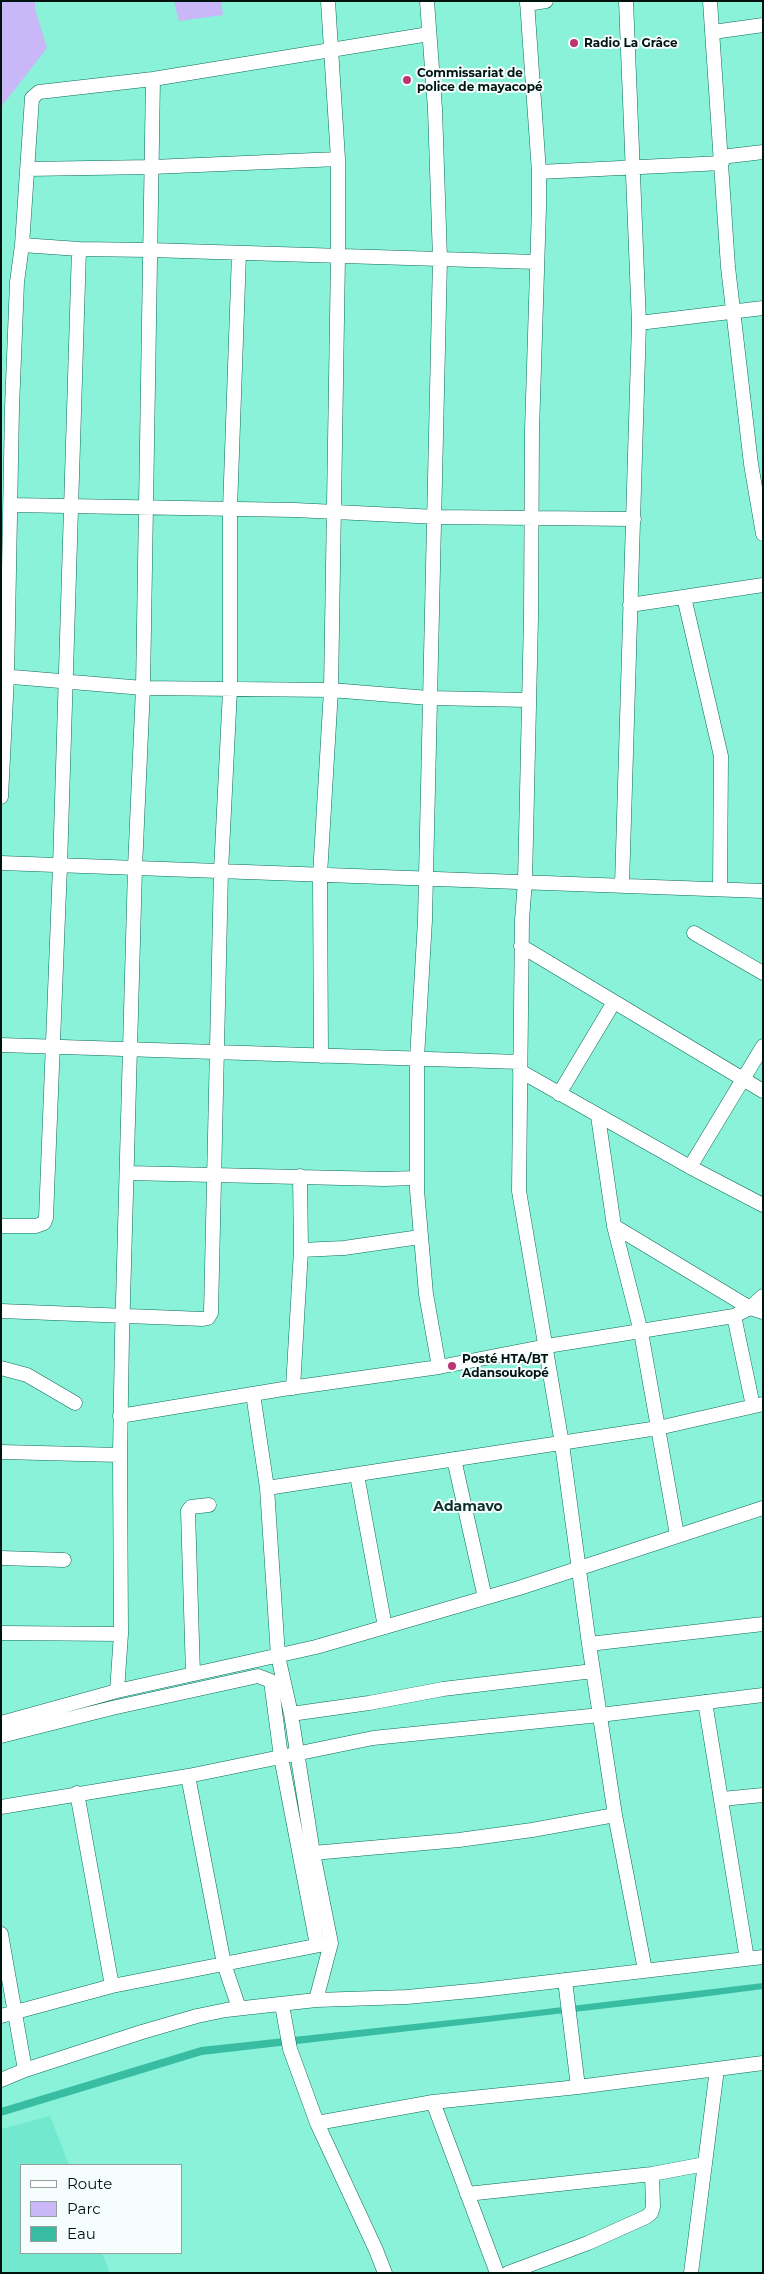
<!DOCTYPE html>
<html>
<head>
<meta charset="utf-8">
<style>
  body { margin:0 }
  #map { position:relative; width:764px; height:2274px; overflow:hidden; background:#89f2d9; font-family:Montserrat,sans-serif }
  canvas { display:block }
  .frame { position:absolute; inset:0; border:2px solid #00140f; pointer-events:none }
  .legend { position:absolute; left:20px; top:2164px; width:162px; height:90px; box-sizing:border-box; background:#f5fefc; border:1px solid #93a09d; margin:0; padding:6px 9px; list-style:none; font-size:15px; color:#00140f }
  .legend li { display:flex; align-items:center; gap:10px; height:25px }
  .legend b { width:25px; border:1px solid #93a09d }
</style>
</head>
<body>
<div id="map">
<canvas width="764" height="2274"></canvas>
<div class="frame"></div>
<ul class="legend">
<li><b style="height:6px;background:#fff"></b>Route</li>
<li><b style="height:14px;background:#c9b7f8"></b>Parc</li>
<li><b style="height:14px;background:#38bda3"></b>Eau</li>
</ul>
</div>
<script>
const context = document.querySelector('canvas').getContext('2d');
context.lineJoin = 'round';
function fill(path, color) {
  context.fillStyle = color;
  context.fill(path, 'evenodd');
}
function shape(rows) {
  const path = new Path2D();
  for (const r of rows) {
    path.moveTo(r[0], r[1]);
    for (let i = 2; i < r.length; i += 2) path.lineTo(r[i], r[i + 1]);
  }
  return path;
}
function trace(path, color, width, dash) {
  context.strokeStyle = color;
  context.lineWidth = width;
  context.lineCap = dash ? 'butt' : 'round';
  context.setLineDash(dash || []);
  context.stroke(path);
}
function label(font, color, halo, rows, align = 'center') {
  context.font = font + ' Montserrat,sans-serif';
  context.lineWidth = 4;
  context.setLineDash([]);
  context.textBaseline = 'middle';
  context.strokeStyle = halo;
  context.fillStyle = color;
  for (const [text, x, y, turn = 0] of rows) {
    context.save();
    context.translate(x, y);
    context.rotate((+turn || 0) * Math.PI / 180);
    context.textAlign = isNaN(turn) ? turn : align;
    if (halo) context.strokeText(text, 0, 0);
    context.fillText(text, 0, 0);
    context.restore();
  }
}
const built = shape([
  [50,2116,69,2165,21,2165,21,2253,102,2253,110,2273,1,2273,1,2129]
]);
const green = shape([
  [1,1,35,1,35,9,47,48,1,107],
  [174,1,221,1,223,15,179,21]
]);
const water = shape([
  [763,1983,763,1989,686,1999,202,2055,1,2116,1,2108,201,2047,488,2016]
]);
const minor = shape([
  [427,1,435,109,440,259,425,920,417,1058,417,1190,426,1294,439,1367],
  [527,1,539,172,539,207,532,431,531,617,525,881,522,920,519,1191,562,1444,589,1644,615,1815,645,1970],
  [710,1,728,267,751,464,763,534],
  [527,4,546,1],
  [713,32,763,25],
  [721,157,763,152],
  [27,169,152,167,338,159],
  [539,172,722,163],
  [22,245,79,249,150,250,536,262],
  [639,323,763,308],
  [11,505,295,510,437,517,634,519],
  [684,597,721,756,720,888],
  [630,605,763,585],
  [1,676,143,688,331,690,429,698,528,700],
  [1,797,7,677,12,408,17,282,22,245,32,98,39,92,153,79,429,34],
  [1,863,763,891],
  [622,885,639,323,626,1],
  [694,933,763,973],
  [521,946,763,1091],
  [1,1045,520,1062],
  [321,1056,320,875,331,690,338,257,338,159,328,1],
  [520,1071,690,1167,763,1205],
  [559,1094,614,1002],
  [598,1116,614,1226,641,1332,677,1535],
  [690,1167,763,1046],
  [128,1173,384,1179,417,1178],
  [1,1226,36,1226,44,1223,46,1218,60,866,79,249],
  [614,1226,750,1308,763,1312],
  [301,1250,344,1248,420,1237],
  [1,1311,203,1319,208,1318,211,1313,221,871,230,690,230,509,239,254],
  [734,1316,753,1406],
  [1,1368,27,1375,75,1403],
  [293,1388,301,1250,300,1176],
  [253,1394,267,1488,278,1656,291,1714,313,1853,331,1943,316,2000],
  [120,1416,283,1389,439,1367,547,1346,734,1316,750,1308,763,1296],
  [1,1452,120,1455],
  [454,1459,485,1598],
  [357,1475,385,1627],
  [267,1488,658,1428,763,1404],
  [1,1558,64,1560],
  [1,1633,121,1634],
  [589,1644,763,1624],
  [193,1674,188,1511,191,1507,209,1505],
  [117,1691,121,1634,120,1455,122,1337,135,868,143,688,153,79],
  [705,1702,747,1959],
  [291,1714,369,1703,443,1689,593,1671],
  [1,1723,117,1691,316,1647,519,1588,763,1508],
  [1,1736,112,1708,258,1676,271,1681,281,1757,317,1945],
  [188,1776,224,1964,239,2008],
  [77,1793,112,1986],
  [722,1799,763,1795],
  [1,1807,188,1776,373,1738,600,1715,763,1695],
  [313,1853,459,1840,532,1830,615,1815],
  [1,1934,25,2070],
  [565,1980,578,2087],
  [282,2005,290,2049,317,2123,376,2250,385,2273],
  [1,2016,112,1986,325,1944],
  [1,2080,25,2070,142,2032,197,2016,226,2010,316,2000,407,1997,481,1990,763,1957],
  [433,2102,497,2273],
  [317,2123,433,2102,578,2087,763,2063],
  [467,2194,652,2174,705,2164],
  [508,2273,588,2243,646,2217,651,2213,653,2207,652,2174],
  [691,2273,717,2069]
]);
const markers = [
  [574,43,5,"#bc3473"],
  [407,80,5,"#bc3473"],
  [452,1366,5,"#bc3473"]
];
const poiNames = [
  ["Radio La Grâce",584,43],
  ["Commissariat de",417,73],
  ["police de mayacopé",417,87],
  ["Posté HTA/BT",462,1359],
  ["Adansoukopé",462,1373]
];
const neighbourhoodNames = [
  ["Adamavo",468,1507]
];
fill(built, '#72e9ce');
fill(green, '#c9b7f8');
fill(water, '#38bda3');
trace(minor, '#0d6a5a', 15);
trace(minor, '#fff', 14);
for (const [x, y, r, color] of markers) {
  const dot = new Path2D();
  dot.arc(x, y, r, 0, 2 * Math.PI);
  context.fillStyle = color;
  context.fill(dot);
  trace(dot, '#f5fefc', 2);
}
label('bold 12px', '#00140f', '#f5fefc', poiNames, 'left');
label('bold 14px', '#0e3029', '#f5fefc', neighbourhoodNames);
</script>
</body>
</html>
